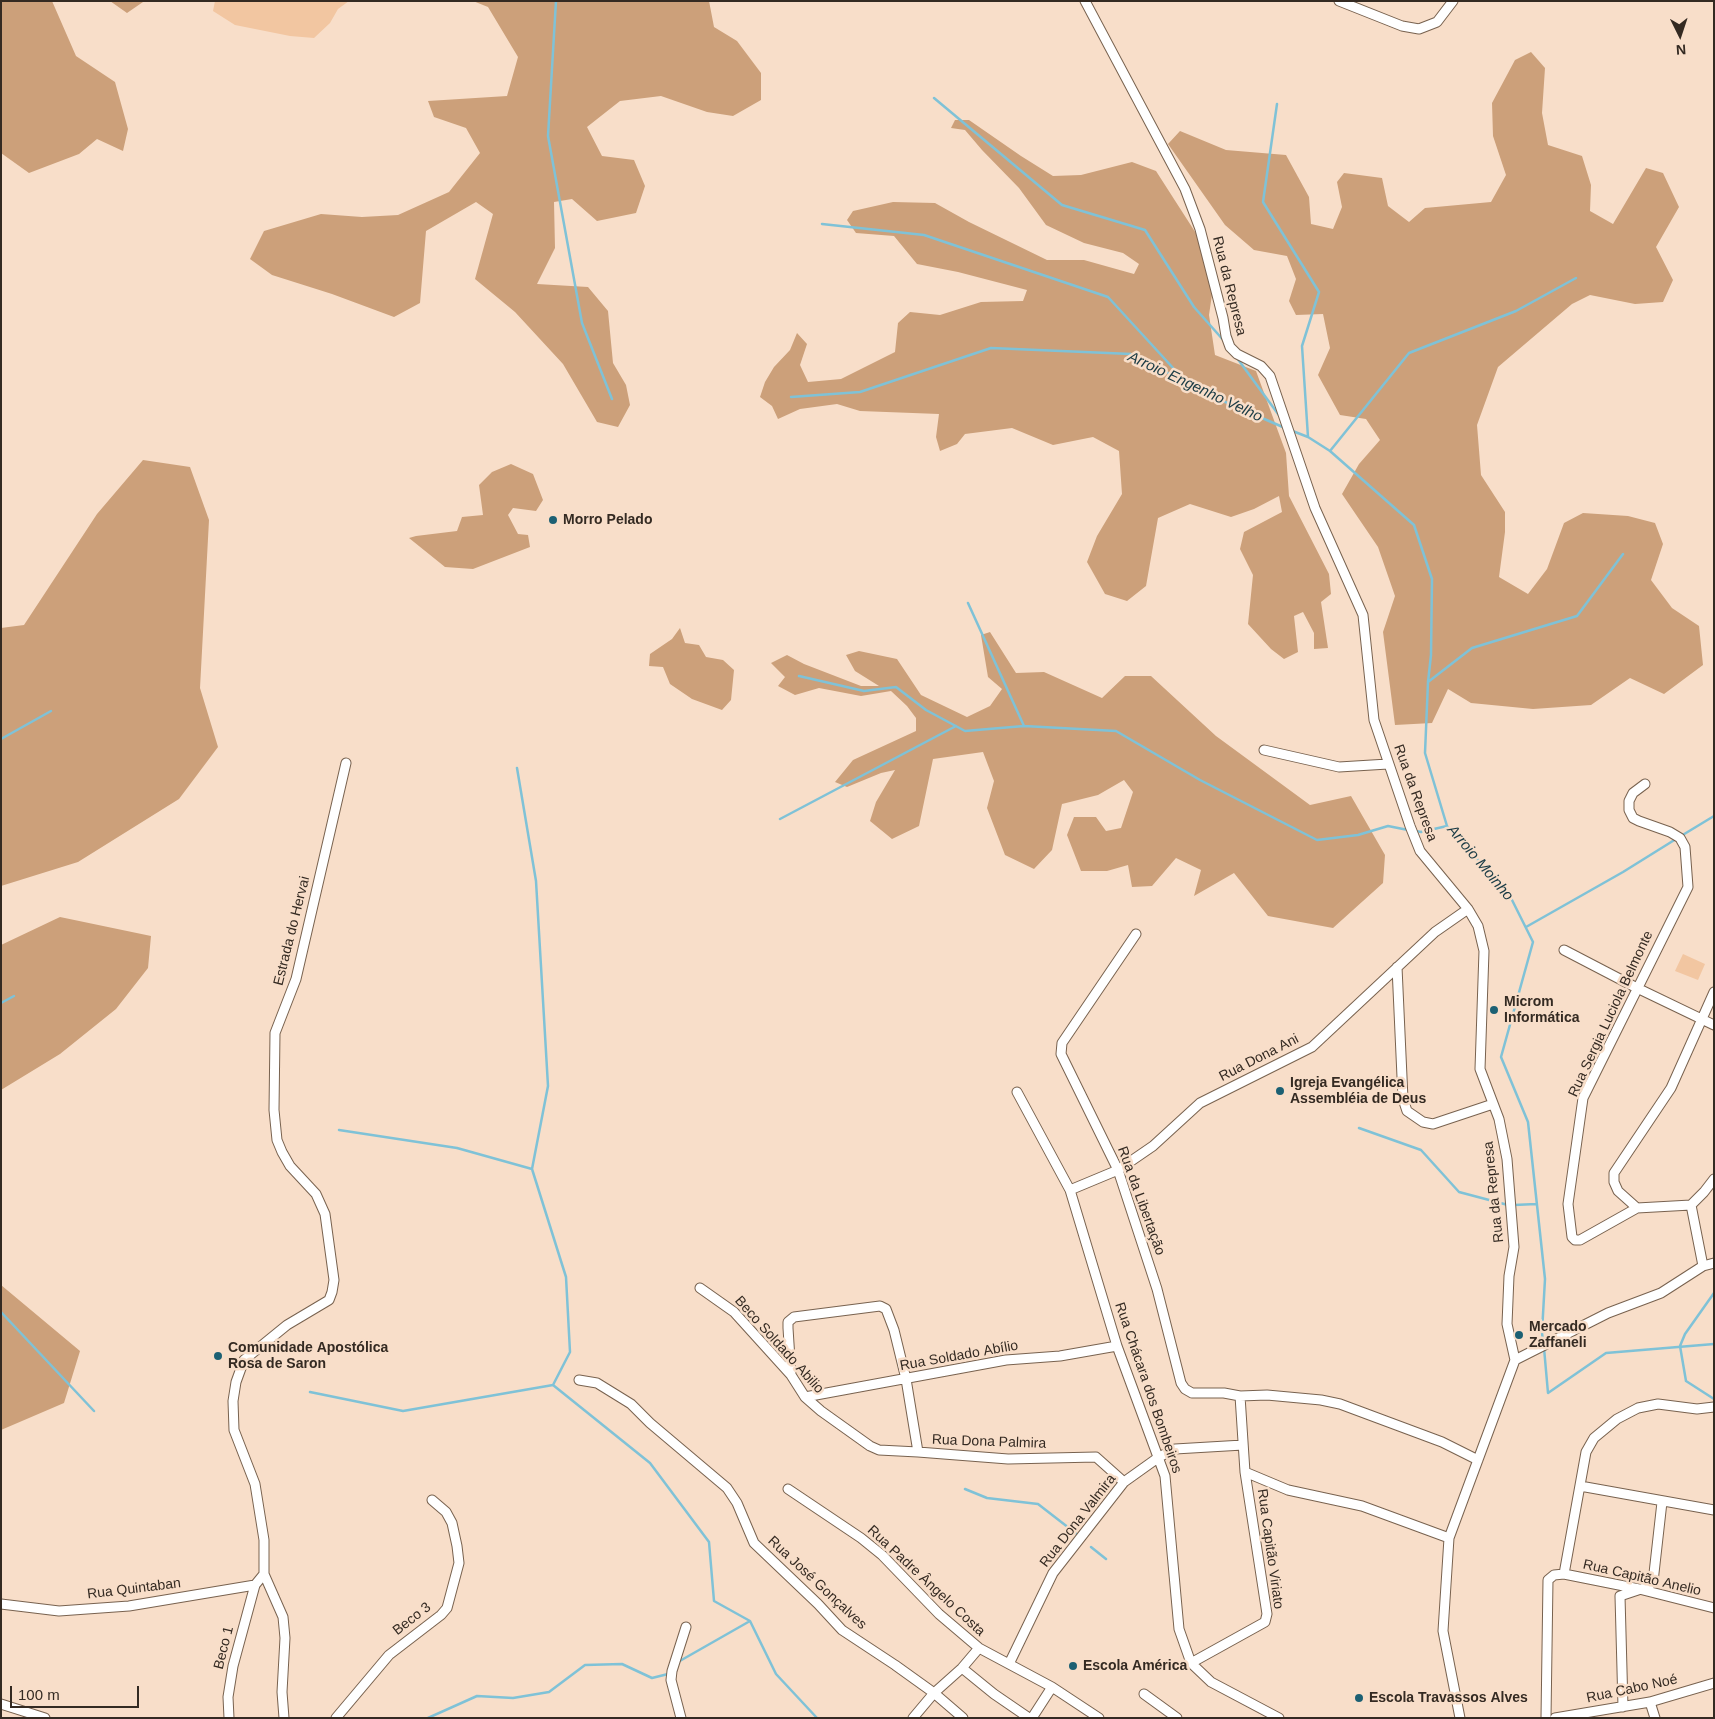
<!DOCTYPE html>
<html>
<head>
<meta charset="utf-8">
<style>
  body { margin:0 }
  #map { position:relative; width:1715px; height:1719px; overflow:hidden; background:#f8dec9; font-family:Helvetica,sans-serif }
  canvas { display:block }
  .frame { position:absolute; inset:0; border:2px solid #342a22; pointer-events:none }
  .north { position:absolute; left:1655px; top:10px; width:50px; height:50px; -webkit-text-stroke:4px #f8dec9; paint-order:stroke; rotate:176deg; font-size:14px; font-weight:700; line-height:20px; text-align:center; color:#342a22 }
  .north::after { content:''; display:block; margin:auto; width:18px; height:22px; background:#342a22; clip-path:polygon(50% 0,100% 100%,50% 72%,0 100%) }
  .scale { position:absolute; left:10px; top:1686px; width:129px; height:22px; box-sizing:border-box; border:2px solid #342a22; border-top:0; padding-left:6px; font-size:15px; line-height:18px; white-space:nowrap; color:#342a22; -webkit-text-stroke:4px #f8dec9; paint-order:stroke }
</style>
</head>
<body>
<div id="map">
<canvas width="1715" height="1719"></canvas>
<div class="frame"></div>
<div class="north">N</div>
<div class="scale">100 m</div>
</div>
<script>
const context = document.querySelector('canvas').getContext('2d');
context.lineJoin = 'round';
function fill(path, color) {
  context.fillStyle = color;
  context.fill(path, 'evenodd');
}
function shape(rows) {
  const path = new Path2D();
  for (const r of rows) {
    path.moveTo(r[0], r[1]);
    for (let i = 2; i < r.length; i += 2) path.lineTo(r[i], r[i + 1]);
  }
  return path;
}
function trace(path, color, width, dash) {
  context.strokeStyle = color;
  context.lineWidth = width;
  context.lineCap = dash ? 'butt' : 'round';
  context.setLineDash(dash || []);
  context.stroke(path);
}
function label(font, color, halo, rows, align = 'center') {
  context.font = font + ' Helvetica,sans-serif';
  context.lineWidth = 5;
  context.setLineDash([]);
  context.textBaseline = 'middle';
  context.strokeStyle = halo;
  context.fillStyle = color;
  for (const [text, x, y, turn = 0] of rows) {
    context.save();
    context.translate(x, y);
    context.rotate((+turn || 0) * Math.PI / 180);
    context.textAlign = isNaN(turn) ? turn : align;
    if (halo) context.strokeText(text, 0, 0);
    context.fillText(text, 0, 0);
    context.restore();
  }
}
const green = shape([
  [215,1,349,1,338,9,330,23,314,38,290,36,235,25,213,11],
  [1683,954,1705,964,1698,980,1675,971]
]);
const forest = shape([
  [1,1,52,1,76,56,115,82,128,129,123,151,97,139,79,154,29,173,1,153],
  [110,1,143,1,143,2,127,13],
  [473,1,709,1,714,27,737,41,761,73,761,100,733,116,707,112,661,96,620,101,587,127,602,156,634,160,645,186,636,213,597,221,572,199,554,202,555,248,537,284,588,287,608,311,613,363,626,385,630,405,618,427,597,422,563,364,515,312,475,279,493,214,476,202,426,231,420,303,394,317,332,294,272,275,250,259,264,231,321,214,362,217,398,215,449,192,480,153,466,128,434,117,428,101,507,96,518,57,488,7],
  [1531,52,1545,68,1542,113,1548,145,1582,156,1591,185,1590,211,1613,224,1646,168,1663,173,1679,207,1656,247,1673,280,1663,302,1635,304,1590,295,1572,304,1498,367,1477,425,1481,475,1505,512,1505,532,1499,577,1528,594,1547,569,1564,523,1583,513,1628,516,1655,523,1663,544,1651,580,1672,608,1699,626,1703,665,1664,694,1630,678,1591,705,1533,709,1471,703,1448,689,1432,723,1395,725,1383,632,1395,596,1378,547,1342,494,1359,464,1380,440,1366,419,1340,415,1318,375,1330,348,1323,314,1296,315,1289,301,1296,279,1287,256,1254,250,1225,225,1168,144,1180,131,1226,150,1286,155,1309,197,1311,224,1333,229,1342,207,1337,182,1344,173,1382,178,1388,206,1409,222,1425,208,1491,202,1506,175,1493,136,1492,103,1515,60],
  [955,120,969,120,1021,156,1053,176,1081,175,1132,162,1156,171,1199,238,1214,281,1209,315,1215,355,1256,371,1286,453,1289,496,1329,574,1331,594,1321,602,1328,648,1314,649,1314,633,1303,612,1294,616,1298,652,1284,659,1271,649,1248,624,1253,575,1240,549,1244,532,1282,512,1279,496,1254,509,1231,517,1190,504,1158,518,1146,586,1127,601,1105,594,1087,562,1097,536,1122,494,1119,451,1093,437,1053,445,1012,428,965,434,957,444,940,451,936,437,939,414,860,411,837,404,800,409,778,419,772,406,760,397,765,382,774,367,790,350,797,333,807,344,800,365,808,382,841,379,895,352,898,323,910,312,940,315,981,302,1023,301,1027,290,958,272,917,264,894,236,856,233,847,220,853,211,893,202,935,203,969,222,1047,260,1084,260,1134,274,1139,264,1123,253,1084,243,1046,225,1019,188,982,150,965,130,951,128],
  [143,460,190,467,209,520,200,688,218,747,179,799,78,862,1,886,1,628,24,625,97,514],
  [511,464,533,474,543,500,536,511,513,508,508,515,518,534,528,535,530,547,473,569,445,567,409,538,416,536,457,531,462,517,483,515,479,485,492,472],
  [680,628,685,643,699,645,706,657,723,660,734,670,731,700,722,710,692,699,670,684,663,667,649,666,650,654,672,639],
  [990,632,1016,673,1044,672,1102,698,1125,676,1151,676,1216,736,1310,805,1351,796,1385,855,1383,883,1333,928,1268,916,1234,873,1194,896,1201,870,1176,858,1152,886,1132,887,1128,865,1107,871,1081,871,1067,835,1074,817,1096,817,1106,831,1121,828,1133,792,1124,780,1098,795,1062,804,1052,850,1034,869,1005,855,987,808,994,781,983,752,933,759,919,826,892,839,870,821,876,802,895,770,881,773,847,787,835,782,853,760,916,731,916,718,907,706,891,691,861,696,819,688,795,695,778,686,785,677,771,663,787,655,804,664,861,686,879,686,855,671,846,655,859,651,897,659,921,695,967,717,990,706,1002,689,988,677,981,635],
  [60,917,151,936,148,968,116,1009,60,1054,1,1090,1,945],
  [1,1285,80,1351,64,1403,1,1430]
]);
const stream = shape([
  [556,1,548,136,582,323,612,399],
  [934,98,1062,205,1145,230,1194,307,1225,342],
  [1277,104,1263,202,1319,292,1302,346,1308,437],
  [822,224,924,235,1108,297,1185,381],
  [1237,358,1281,418],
  [791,397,860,392,991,348,1131,354,1223,401,1285,428],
  [1290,430,1308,437,1330,451,1414,525,1432,579,1431,655,1428,682,1425,753,1447,826,1509,894,1533,942,1501,1057,1528,1122,1545,1279,1542,1332,1543,1343],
  [1330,451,1409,353,1516,311,1576,278],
  [968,603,1024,726],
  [799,676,864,691,896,687,926,710,965,731,1024,726,1116,731,1200,780,1317,840,1358,835,1388,826,1408,830],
  [1428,682,1472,648,1577,616,1623,554],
  [1,739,51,711],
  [517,768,536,881,548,1086,532,1169,566,1277,570,1352,553,1385,650,1463,709,1542,714,1601,750,1621,776,1674,817,1718],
  [780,819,956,726],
  [1416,831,1421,832,1447,826],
  [1681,836,1714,816],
  [1526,927,1623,872,1676,839],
  [1,1003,14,996],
  [1359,1128,1421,1150,1459,1192,1508,1205],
  [339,1130,457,1148,532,1169],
  [1514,1205,1536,1204],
  [1714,1293,1685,1334,1680,1346,1686,1381,1714,1399],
  [1,1312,94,1411],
  [1544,1348,1548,1393,1606,1353,1714,1344],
  [310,1392,403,1411,553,1385],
  [965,1489,987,1498,1038,1504,1078,1535],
  [1091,1547,1106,1559],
  [678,1662,750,1621],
  [428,1718,477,1696,513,1698,549,1692,585,1665,622,1664,652,1678,668,1674]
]);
const minor = shape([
  [1085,1,1185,189,1200,229,1223,318,1226,336,1230,347,1237,354,1261,366,1270,376,1315,508,1363,615,1374,720,1410,826,1420,851,1468,909,1478,926,1484,951,1480,1069,1499,1119,1507,1159,1514,1247,1509,1276,1507,1324,1515,1360,1449,1538,1443,1631,1460,1718],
  [1339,1,1402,26,1419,29,1437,22,1453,1],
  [1264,750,1339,767,1388,764],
  [1645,784,1633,793,1629,801,1629,810,1633,818,1639,821,1670,832,1680,838,1685,847,1688,887,1583,1098,1568,1204,1572,1237,1575,1240,1580,1240,1637,1208,1691,1205],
  [1136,934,1062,1043,1061,1054,1118,1170,1157,1289,1181,1383,1185,1389,1192,1393,1224,1393,1240,1396,1267,1395,1321,1400,1340,1404,1442,1442,1478,1460],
  [1564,950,1637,988,1714,1025],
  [1397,967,1403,1099,1407,1111,1423,1122,1433,1124,1493,1104],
  [1017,1092,1070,1190,1117,1346,1165,1476,1179,1629,1191,1663,1211,1682,1279,1718],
  [1070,1190,1118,1170,1153,1146,1200,1103,1312,1047,1435,932,1468,909],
  [1637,1208,1618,1191,1614,1182,1614,1173,1671,1088,1714,992],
  [1703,1266,1691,1205,1704,1192,1714,1179],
  [700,1288,734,1312,791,1375,805,1397,821,1411,870,1446,879,1450,918,1452],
  [1515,1360,1608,1313,1661,1293,1703,1266,1714,1263],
  [791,1375,788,1328,788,1322,794,1317,880,1306,886,1309,894,1330,906,1379,918,1452,1008,1459,1096,1457,1124,1482],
  [579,1380,597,1383,631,1404,650,1423,727,1488,737,1503,754,1543,818,1604,842,1630,895,1665,934,1693,963,1718],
  [805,1397,1006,1360,1060,1356,1117,1346],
  [1245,1472,1288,1490,1362,1506,1449,1538],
  [1580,1486,1714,1510],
  [788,1489,861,1538,882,1555,939,1614,979,1648,1052,1687,1099,1718],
  [1564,1574,1639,1589,1714,1608],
  [1,1604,59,1611,129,1606,255,1585,264,1574],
  [1191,1663,1265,1622,1267,1614,1245,1472,1240,1396],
  [1009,1664,1053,1573,1124,1482,1159,1457,1175,1449,1243,1445],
  [962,1668,994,1694,1029,1718],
  [1144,1694,1177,1718],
  [1650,1702,1655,1718],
  [1,1704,45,1718],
  [1623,1707,1620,1596,1647,1587,1653,1582,1662,1502],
  [229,1718,228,1697,233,1666,255,1585],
  [284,1718,282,1692,285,1638,283,1617,264,1574,264,1540,255,1484,234,1430,233,1401,236,1382,244,1360,287,1325,329,1300,332,1292,334,1280,325,1214,316,1194,290,1166,282,1152,277,1140,274,1110,275,1033,296,979,346,763],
  [336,1718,389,1655,441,1615,447,1608,459,1563,457,1546,452,1523,446,1512,432,1500],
  [681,1718,671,1680,672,1671,686,1627],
  [913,1718,934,1693,962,1668,979,1648],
  [1032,1718,1052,1687],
  [1546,1718,1548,1580,1554,1575,1564,1574,1586,1452,1594,1438,1617,1419,1638,1408,1658,1404,1697,1409,1714,1407],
  [1555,1718,1650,1702,1714,1683]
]);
const markers = [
  [553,520,5,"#1c6073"],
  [1494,1010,5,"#1c6073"],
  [1280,1091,5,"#1c6073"],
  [1519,1335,5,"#1c6073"],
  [218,1356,5,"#1c6073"],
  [1073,1666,5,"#1c6073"],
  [1359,1698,5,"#1c6073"]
];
const streetNames = [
  ["Rua da Represa",1229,286,76],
  ["Rua da Represa",1415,793,70],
  ["Estrada do Hervai",292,931,-76],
  ["Rua Sergia Luciola Belmonte",1611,1014,-65],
  ["Rua Dona Ani",1259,1058,-27],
  ["Rua da Represa",1494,1192,-96],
  ["Rua da Libertação",1141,1201,70],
  ["Beco Soldado Abilio",779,1345,48],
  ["Rua Soldado Abílio",959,1356,-10],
  ["Rua Chácara dos Bombeiros",1148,1388,71],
  ["Rua Dona Palmira",989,1442,2],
  ["Rua Dona Valmira",1078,1521,-52],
  ["Rua Capitão Viriato",1270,1549,82],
  ["Rua Capitão Anelio",1642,1578,13],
  ["Rua Padre Ângelo Costa",926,1581,43],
  ["Rua José Gonçalves",817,1583,43],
  ["Rua Quintaban",134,1589,-7],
  ["Beco 3",412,1619,-38],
  ["Beco 1",224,1648,-76],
  ["Rua Cabo Noé",1632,1689,-12]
];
const poiNames = [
  ["Morro Pelado",563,520],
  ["Microm",1504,1002],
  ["Informática",1504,1018],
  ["Igreja Evangélica",1290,1083],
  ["Assembléia de Deus",1290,1099],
  ["Mercado",1529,1327],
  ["Zaffaneli",1529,1343],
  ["Comunidade Apostólica",228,1348],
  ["Rosa de Saron",228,1364],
  ["Escola América",1083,1666],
  ["Escola Travassos Alves",1369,1698]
];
const waterNames = [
  ["Arroio Engenho Velho",1195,387,25],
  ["Arroio Moinho",1480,863,50]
];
fill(green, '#f2c6a1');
fill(forest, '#cca07a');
trace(stream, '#7fc2d7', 2.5);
trace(minor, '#78624f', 11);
trace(minor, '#fff', 9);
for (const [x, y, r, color] of markers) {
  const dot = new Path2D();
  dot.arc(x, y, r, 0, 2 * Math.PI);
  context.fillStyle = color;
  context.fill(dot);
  trace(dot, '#f8dec9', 2);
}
label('14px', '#342a22', '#f8dec9', streetNames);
label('bold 14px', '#342a22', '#f8dec9', poiNames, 'left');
label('italic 15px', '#193a44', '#f8dec9', waterNames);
</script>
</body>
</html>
